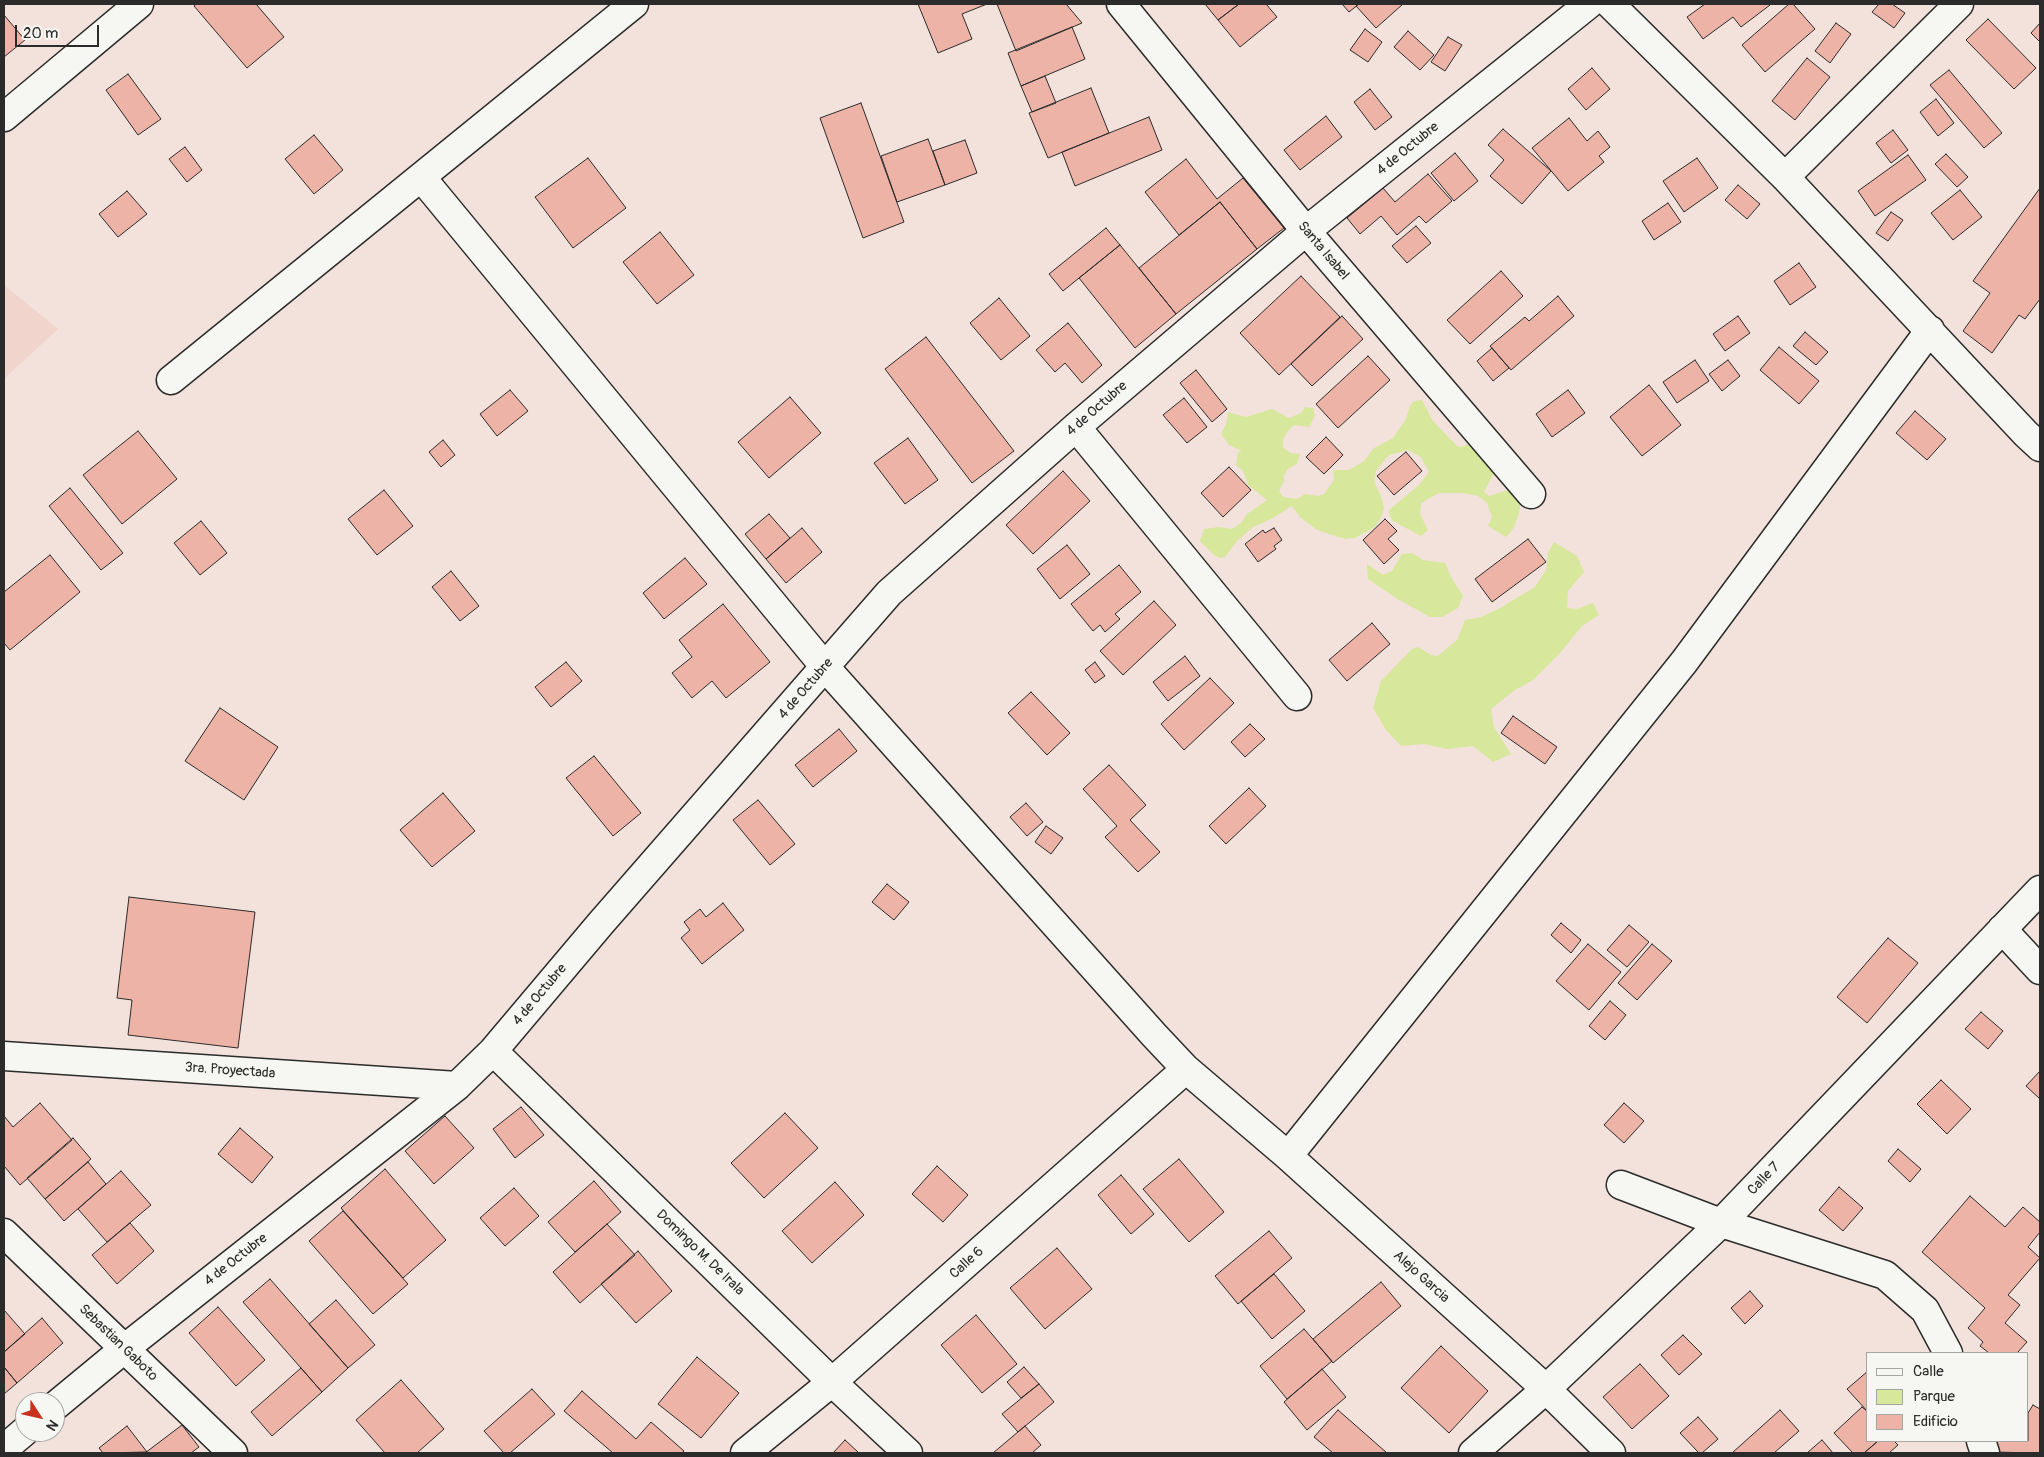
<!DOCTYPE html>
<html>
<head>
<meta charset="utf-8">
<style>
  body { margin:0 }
  #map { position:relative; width:2044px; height:1457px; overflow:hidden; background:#f3e2dc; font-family:Pangolin,sans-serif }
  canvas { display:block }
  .frame { position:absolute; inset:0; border:5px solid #2b2b2b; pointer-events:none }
  .legend { position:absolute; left:1866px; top:1352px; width:162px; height:90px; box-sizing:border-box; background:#f6f6f2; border:1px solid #a5a5a2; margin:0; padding:6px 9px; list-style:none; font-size:15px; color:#2b2b2b }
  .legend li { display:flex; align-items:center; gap:10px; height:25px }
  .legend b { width:25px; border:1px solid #a5a5a2 }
  .north { position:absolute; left:15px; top:1392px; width:50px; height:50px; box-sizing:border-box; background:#f6f6f2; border:1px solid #a5a5a2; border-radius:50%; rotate:125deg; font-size:14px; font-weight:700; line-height:20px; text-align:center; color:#2b2b2b }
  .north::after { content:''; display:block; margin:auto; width:18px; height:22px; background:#c8321e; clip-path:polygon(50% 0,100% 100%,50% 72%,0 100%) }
  .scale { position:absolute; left:15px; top:25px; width:84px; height:22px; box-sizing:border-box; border:2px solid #2b2b2b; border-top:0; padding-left:6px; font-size:15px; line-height:18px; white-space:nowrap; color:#2b2b2b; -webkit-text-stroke:4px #f6f6f2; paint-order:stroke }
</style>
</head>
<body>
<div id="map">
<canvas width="2044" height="1457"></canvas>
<div class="frame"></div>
<ul class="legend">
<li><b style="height:6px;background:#f6f6f2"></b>Calle</li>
<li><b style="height:14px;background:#d7e79b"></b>Parque</li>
<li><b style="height:14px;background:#edb3a7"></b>Edificio</li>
</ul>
<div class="north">N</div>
<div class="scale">20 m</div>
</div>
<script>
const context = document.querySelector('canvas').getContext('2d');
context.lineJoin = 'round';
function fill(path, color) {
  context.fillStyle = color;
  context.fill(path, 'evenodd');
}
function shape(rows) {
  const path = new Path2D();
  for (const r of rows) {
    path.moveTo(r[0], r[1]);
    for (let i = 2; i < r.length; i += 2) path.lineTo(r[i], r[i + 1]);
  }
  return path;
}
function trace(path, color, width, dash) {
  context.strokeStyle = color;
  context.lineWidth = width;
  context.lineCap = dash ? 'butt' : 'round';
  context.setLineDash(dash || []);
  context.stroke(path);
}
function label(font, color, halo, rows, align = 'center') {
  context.font = font + ' Pangolin,sans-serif';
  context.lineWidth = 4;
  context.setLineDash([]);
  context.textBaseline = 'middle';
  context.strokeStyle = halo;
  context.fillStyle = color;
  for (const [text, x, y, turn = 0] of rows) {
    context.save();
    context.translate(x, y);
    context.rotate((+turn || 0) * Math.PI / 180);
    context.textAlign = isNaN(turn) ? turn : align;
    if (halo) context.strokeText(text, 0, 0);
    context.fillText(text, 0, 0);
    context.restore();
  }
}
const built = shape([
  [4,285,58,329,4,379]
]);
const green = shape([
  [1422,400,1433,421,1457,446,1462,447,1467,444,1485,452,1495,471,1484,492,1489,496,1511,489,1515,493,1520,505,1519,514,1513,529,1506,537,1488,526,1492,517,1487,503,1478,496,1463,493,1439,493,1421,503,1420,514,1428,530,1421,536,1393,521,1389,514,1389,510,1419,485,1429,472,1421,457,1408,450,1389,455,1376,471,1374,481,1382,499,1384,509,1381,517,1375,527,1355,538,1345,539,1317,530,1300,517,1292,506,1273,518,1253,527,1237,541,1225,557,1220,558,1214,555,1200,541,1204,529,1219,527,1232,529,1241,523,1247,514,1267,500,1248,485,1243,471,1236,465,1238,452,1242,451,1229,445,1221,434,1226,424,1228,412,1246,417,1272,409,1289,418,1301,413,1305,407,1313,408,1315,416,1309,427,1294,425,1287,432,1283,439,1283,447,1290,453,1300,454,1297,464,1289,468,1284,475,1284,481,1279,491,1283,497,1297,499,1305,494,1318,496,1324,494,1334,480,1333,470,1349,470,1364,461,1374,448,1393,438,1406,419,1410,406,1414,401],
  [1554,542,1577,556,1584,572,1568,591,1567,608,1577,609,1593,603,1599,615,1582,626,1560,653,1533,680,1515,690,1491,709,1494,727,1511,754,1493,762,1473,746,1447,749,1424,744,1401,746,1386,730,1373,708,1381,681,1412,649,1418,647,1431,655,1438,656,1457,640,1465,620,1481,617,1500,608,1535,587,1546,570,1548,553],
  [1412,553,1423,560,1445,563,1452,579,1463,596,1458,608,1442,617,1430,617,1396,598,1368,579,1367,564,1383,575,1392,571,1402,554]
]);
const building = shape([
  [196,4,256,4,284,37,247,68,194,6,196,4],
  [918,4,987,4,962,14,972,39,938,53,918,4],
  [997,4,1066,4,1082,23,1016,51,997,4],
  [1205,4,1239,4,1218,20,1205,4],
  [1239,4,1266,4,1277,17,1240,47,1218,20,1239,4],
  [1342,4,1359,4,1349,12,1342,4],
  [1359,4,1403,4,1376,28,1356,6,1359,4],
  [1705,4,1770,4,1770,5,1741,27,1733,17,1703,39,1687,17,1705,4],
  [1789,4,1793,4,1815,29,1765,72,1742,45,1789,4],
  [1879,4,1892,4,1905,13,1894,28,1872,12,1879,4],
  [4,15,25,40,4,57,4,15],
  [1988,19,2036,68,2014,89,1966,40,1988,19],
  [1836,23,1851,34,1830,63,1815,51,1836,23],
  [2040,23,2040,42,2031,33,2040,23],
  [1072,27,1085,59,1021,86,1008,53,1072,27],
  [1365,29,1382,42,1368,62,1350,50,1365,29],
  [1408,31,1434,55,1420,70,1394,47,1408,31],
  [1448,37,1462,45,1445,71,1431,62,1448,37],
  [1807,58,1830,77,1795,120,1772,101,1807,58],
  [1592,68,1610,89,1586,110,1568,89,1592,68],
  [1949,70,2002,133,1984,148,1930,85,1949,70],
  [128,74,161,119,138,135,106,90,128,74],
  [1045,76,1056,103,1032,112,1021,86,1045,76],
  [1091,88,1109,133,1048,158,1029,113,1091,88],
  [1370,89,1392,117,1375,130,1354,102,1370,89],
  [1936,99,1954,123,1938,136,1920,112,1936,99],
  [861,103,904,222,863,238,820,118,861,103],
  [1326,116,1342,137,1300,170,1284,150,1326,116],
  [1149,117,1162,150,1075,186,1062,152,1149,117],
  [1569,118,1587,141,1598,131,1610,147,1599,156,1604,162,1568,191,1532,148,1569,118],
  [1503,129,1551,171,1522,204,1490,176,1504,160,1488,145,1503,129],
  [1893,130,1908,150,1891,163,1876,143,1893,130],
  [314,135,343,170,314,194,285,159,314,135],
  [928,139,945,185,897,202,881,156,928,139],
  [965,140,977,173,945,185,933,151,965,140],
  [185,147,202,170,187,182,169,159,185,147],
  [1455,153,1478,181,1454,201,1431,173,1455,153],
  [1946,154,1968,177,1957,187,1935,164,1946,154],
  [1908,155,1926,180,1875,216,1858,191,1908,155],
  [588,158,626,208,573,248,535,197,588,158],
  [1697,158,1718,188,1684,212,1663,181,1697,158],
  [1186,159,1217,199,1243,178,1284,228,1257,249,1220,202,1179,235,1145,192,1186,159],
  [1428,174,1452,201,1426,223,1419,216,1397,235,1381,216,1360,234,1347,218,1383,188,1395,202,1428,174],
  [1738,185,1760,204,1747,219,1725,200,1738,185],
  [2040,188,2040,299,2025,319,2019,315,1992,353,1963,331,1990,293,1973,281,2040,188],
  [1960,190,1982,217,1953,240,1931,213,1960,190],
  [127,191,147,214,118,237,99,214,127,191],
  [1220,202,1257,249,1176,314,1139,268,1220,202],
  [1668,203,1681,222,1654,240,1642,221,1668,203],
  [1891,212,1903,220,1888,241,1876,233,1891,212],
  [1416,226,1431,243,1407,263,1392,246,1416,226],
  [1106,228,1120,245,1063,291,1049,274,1106,228],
  [660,232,694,275,657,304,623,262,660,232],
  [1120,245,1176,314,1135,348,1079,278,1120,245],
  [1799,263,1816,287,1790,305,1774,281,1799,263],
  [1501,271,1523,296,1470,344,1447,320,1501,271],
  [1301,276,1340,317,1279,375,1240,333,1301,276],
  [1558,296,1574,316,1511,370,1490,346,1525,317,1529,321,1558,296],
  [999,298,1030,336,1001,360,970,323,999,298],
  [1342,316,1363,339,1312,386,1291,364,1342,316],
  [1738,316,1750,333,1725,351,1713,334,1738,316],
  [1068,323,1102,365,1082,383,1065,363,1055,372,1036,350,1068,323],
  [1805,332,1828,352,1816,365,1793,346,1805,332],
  [926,337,1014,451,972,483,885,369,926,337],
  [1779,347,1819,381,1799,404,1760,370,1779,347],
  [1492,348,1509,368,1493,381,1477,361,1492,348],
  [1368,356,1390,380,1338,428,1316,404,1368,356],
  [1695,360,1709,381,1677,403,1663,382,1695,360],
  [1728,360,1740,376,1722,391,1709,374,1728,360],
  [1196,370,1227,409,1212,422,1180,383,1196,370],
  [1649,385,1681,425,1642,456,1610,417,1649,385],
  [510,390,528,411,497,436,480,414,510,390],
  [1568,390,1585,413,1552,437,1536,414,1568,390],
  [790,397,821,433,769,478,738,442,790,397],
  [1184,398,1207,427,1187,443,1163,415,1184,398],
  [1915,411,1946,439,1927,460,1896,433,1915,411],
  [138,431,177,479,122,524,83,475,138,431],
  [1326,437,1343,455,1324,474,1306,457,1326,437],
  [908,438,938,480,905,504,874,463,908,438],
  [443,440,455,455,441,467,429,452,443,440],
  [1406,452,1422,471,1394,495,1377,476,1406,452],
  [1229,467,1251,490,1223,517,1201,493,1229,467],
  [1063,471,1090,501,1033,554,1006,525,1063,471],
  [70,488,123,553,101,570,49,506,70,488],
  [384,490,413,526,377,555,348,519,384,490],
  [769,514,790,538,766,559,745,534,769,514],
  [1385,519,1397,531,1388,539,1399,550,1384,564,1363,540,1385,519],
  [201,521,227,553,200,575,174,543,201,521],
  [802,528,822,552,786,583,766,559,802,528],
  [1274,528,1282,540,1274,546,1276,549,1258,562,1245,544,1263,530,1265,533,1274,528],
  [1528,539,1546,562,1492,602,1475,579,1528,539],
  [1067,545,1090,574,1060,599,1037,569,1067,545],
  [50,555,80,592,10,650,4,643,4,592,50,555],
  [685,558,707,584,664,619,643,593,685,558],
  [1119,565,1141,592,1115,614,1120,619,1105,632,1100,625,1093,631,1071,604,1119,565],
  [451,571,479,606,460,621,432,587,451,571],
  [1154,601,1176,625,1123,675,1100,651,1154,601],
  [723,604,770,662,726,698,712,681,692,698,672,673,692,657,679,640,723,604],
  [1372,623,1390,644,1347,681,1329,660,1372,623],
  [1185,656,1200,676,1168,701,1153,682,1185,656],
  [566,662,582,681,551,707,535,687,566,662],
  [1095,662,1105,676,1095,683,1085,670,1095,662],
  [1210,678,1234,703,1184,750,1161,724,1210,678],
  [1031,692,1070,733,1047,755,1008,713,1031,692],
  [220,708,278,747,244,800,185,761,220,708],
  [1513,716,1557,747,1545,764,1501,733,1513,716],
  [1250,724,1265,739,1245,757,1231,742,1250,724],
  [839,729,857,751,813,787,795,765,839,729],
  [594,756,641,813,613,836,566,778,594,756],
  [1109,765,1146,805,1130,820,1160,852,1138,872,1105,837,1117,826,1083,789,1109,765],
  [1249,788,1266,806,1226,844,1209,826,1249,788],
  [443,793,475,831,432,867,400,830,443,793],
  [758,800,795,844,770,865,733,820,758,800],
  [1026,803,1043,822,1027,836,1010,817,1026,803],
  [1046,826,1063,838,1051,854,1035,842,1046,826],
  [887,884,909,902,894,920,872,902,887,884],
  [129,897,255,912,238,1048,128,1035,132,1000,117,998,129,897],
  [723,903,744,930,702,964,681,938,690,930,684,922,700,909,706,917,723,903],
  [1561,923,1581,940,1571,953,1551,935,1561,923],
  [1629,925,1649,942,1627,967,1607,950,1629,925],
  [1888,938,1918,963,1867,1023,1837,997,1888,938],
  [1588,944,1621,972,1589,1010,1556,981,1588,944],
  [1652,944,1672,961,1637,1000,1618,983,1652,944],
  [1610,1001,1626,1015,1605,1040,1589,1026,1610,1001],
  [1981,1012,2003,1031,1988,1049,1965,1029,1981,1012],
  [2040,1071,2040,1099,2026,1086,2040,1071],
  [1941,1080,1971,1109,1947,1134,1917,1104,1941,1080],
  [40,1103,72,1140,20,1185,4,1166,4,1116,13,1127,40,1103],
  [1624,1103,1644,1121,1624,1143,1604,1125,1624,1103],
  [521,1107,544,1135,515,1158,493,1129,521,1107],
  [785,1113,818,1148,764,1198,731,1163,785,1113],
  [445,1116,474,1148,434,1184,405,1151,445,1116],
  [240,1128,273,1157,252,1183,218,1154,240,1128],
  [73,1138,91,1159,45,1199,27,1178,73,1138],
  [1898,1149,1921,1169,1910,1182,1888,1161,1898,1149],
  [1179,1159,1224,1212,1189,1242,1143,1189,1179,1159],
  [88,1162,106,1184,64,1221,45,1199,88,1162],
  [937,1166,968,1195,943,1222,912,1194,937,1166],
  [385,1169,446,1240,403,1278,341,1208,385,1169],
  [121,1171,151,1205,107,1242,78,1209,121,1171],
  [1121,1175,1154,1214,1131,1234,1098,1195,1121,1175],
  [594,1181,621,1212,575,1252,548,1222,594,1181],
  [835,1182,864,1215,812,1263,782,1231,835,1182],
  [1839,1187,1863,1208,1843,1231,1819,1210,1839,1187],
  [514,1188,539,1216,505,1246,480,1218,514,1188],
  [1970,1196,2005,1227,2023,1207,2040,1222,2040,1232,2028,1247,2040,1258,2008,1295,2020,1305,2005,1323,2027,1342,2017,1353,1989,1353,1980,1346,1983,1342,1968,1328,1985,1308,1922,1252,1970,1196],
  [343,1211,408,1284,373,1314,309,1241,343,1211],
  [130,1223,154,1251,117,1284,92,1255,130,1223],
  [607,1224,635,1255,580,1303,553,1272,607,1224],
  [1269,1231,1292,1258,1238,1304,1215,1276,1269,1231],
  [1057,1248,1092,1289,1045,1329,1010,1288,1057,1248],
  [638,1251,672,1291,636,1323,601,1284,638,1251],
  [1274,1274,1305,1311,1272,1339,1241,1301,1274,1274],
  [270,1279,348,1368,322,1392,243,1302,270,1279],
  [1381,1282,1401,1306,1333,1363,1313,1339,1381,1282],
  [1750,1291,1763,1306,1745,1324,1731,1308,1750,1291],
  [336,1300,375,1345,348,1368,309,1324,336,1300],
  [218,1307,265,1360,236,1386,189,1333,218,1307],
  [4,1310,25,1334,4,1352,4,1310],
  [976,1315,1017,1364,982,1393,941,1345,976,1315],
  [42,1318,63,1343,17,1383,4,1367,4,1352,42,1318],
  [1304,1329,1332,1361,1287,1399,1260,1366,1304,1329],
  [1683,1335,1702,1354,1679,1375,1661,1355,1683,1335],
  [1441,1346,1488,1391,1449,1433,1401,1388,1441,1346],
  [697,1357,739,1393,701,1438,658,1404,697,1357],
  [1640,1364,1669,1396,1632,1429,1603,1397,1640,1364],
  [4,1367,17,1383,4,1394,4,1367],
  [1024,1367,1039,1384,1021,1398,1007,1382,1024,1367],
  [301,1368,322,1392,272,1436,251,1412,301,1368],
  [1322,1369,1346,1397,1307,1430,1284,1402,1322,1369],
  [1868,1371,1868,1412,1847,1389,1868,1371],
  [401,1380,444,1429,417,1453,385,1453,356,1420,401,1380],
  [1039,1384,1054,1402,1018,1432,1002,1414,1039,1384],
  [532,1389,555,1414,510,1453,504,1453,484,1431,532,1389],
  [582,1391,636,1439,651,1422,684,1451,682,1453,613,1453,564,1411,582,1391],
  [2033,1405,2040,1409,2040,1453,1990,1452,1997,1441,2028,1441,2028,1413,2033,1405],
  [1862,1407,1868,1412,1868,1441,1878,1441,1864,1453,1853,1453,1834,1433,1862,1407],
  [1338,1410,1387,1453,1333,1453,1314,1437,1338,1410],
  [1780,1410,1799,1431,1774,1453,1732,1453,1780,1410],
  [1698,1417,1718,1439,1702,1453,1699,1453,1680,1433,1698,1417],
  [182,1425,199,1447,191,1453,145,1453,182,1425],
  [127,1426,147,1452,103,1453,99,1448,127,1426],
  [1025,1426,1041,1445,1032,1453,993,1453,1025,1426],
  [845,1440,859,1453,833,1453,845,1440],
  [1822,1440,1833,1453,1807,1453,1822,1440],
  [1878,1441,1894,1441,1898,1445,1889,1453,1864,1453,1878,1441]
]);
const minor = shape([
  [1121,4,1306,231,1531,494],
  [1610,4,1785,177,2026,434,2040,447],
  [4,117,139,4],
  [421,177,825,667,1154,1035,1186,1069,1288,1156,1546,1389,1611,1453],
  [1785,177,1959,4],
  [171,380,634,4],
  [1076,427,1297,696],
  [2002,929,2040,970],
  [493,1051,832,1382,908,1453],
  [4,1056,457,1086],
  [1288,1156,1684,662,1930,330],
  [1621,1185,1721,1223,1885,1275,1925,1310,1948,1353],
  [4,1233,233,1453],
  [55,1406,124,1349,457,1086,493,1051,601,923,889,593,1076,427,1306,231,1589,4],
  [1981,1441,1985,1453],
  [4,1449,25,1431],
  [745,1453,832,1382,1186,1069],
  [1473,1453,1546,1389,1721,1223,2040,890]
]);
const streetNames = [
  ["4 de Octubre",1408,149,-39],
  ["Santa Isabel",1323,251,50],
  ["4 de Octubre",1097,409,-41],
  ["4 de Octubre",806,689,-49],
  ["4 de Octubre",540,995,-50],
  ["3ra. Proyectada",230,1071,4],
  ["Calle 7",1764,1179,-46],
  ["Domingo M. De Irala",700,1253,44],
  ["4 de Octubre",236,1260,-38],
  ["Calle 6",967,1263,-42],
  ["Alejo Garcia",1421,1277,42],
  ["Sebastian Gaboto",118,1343,44]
];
fill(built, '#f1d4cc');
fill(green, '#d7e79b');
fill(building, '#edb3a7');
trace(building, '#2b2b2b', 1);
trace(minor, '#2b2b2b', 31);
trace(minor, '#f6f6f2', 28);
label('14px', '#2b2b2b', '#f6f6f2', streetNames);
</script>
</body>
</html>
